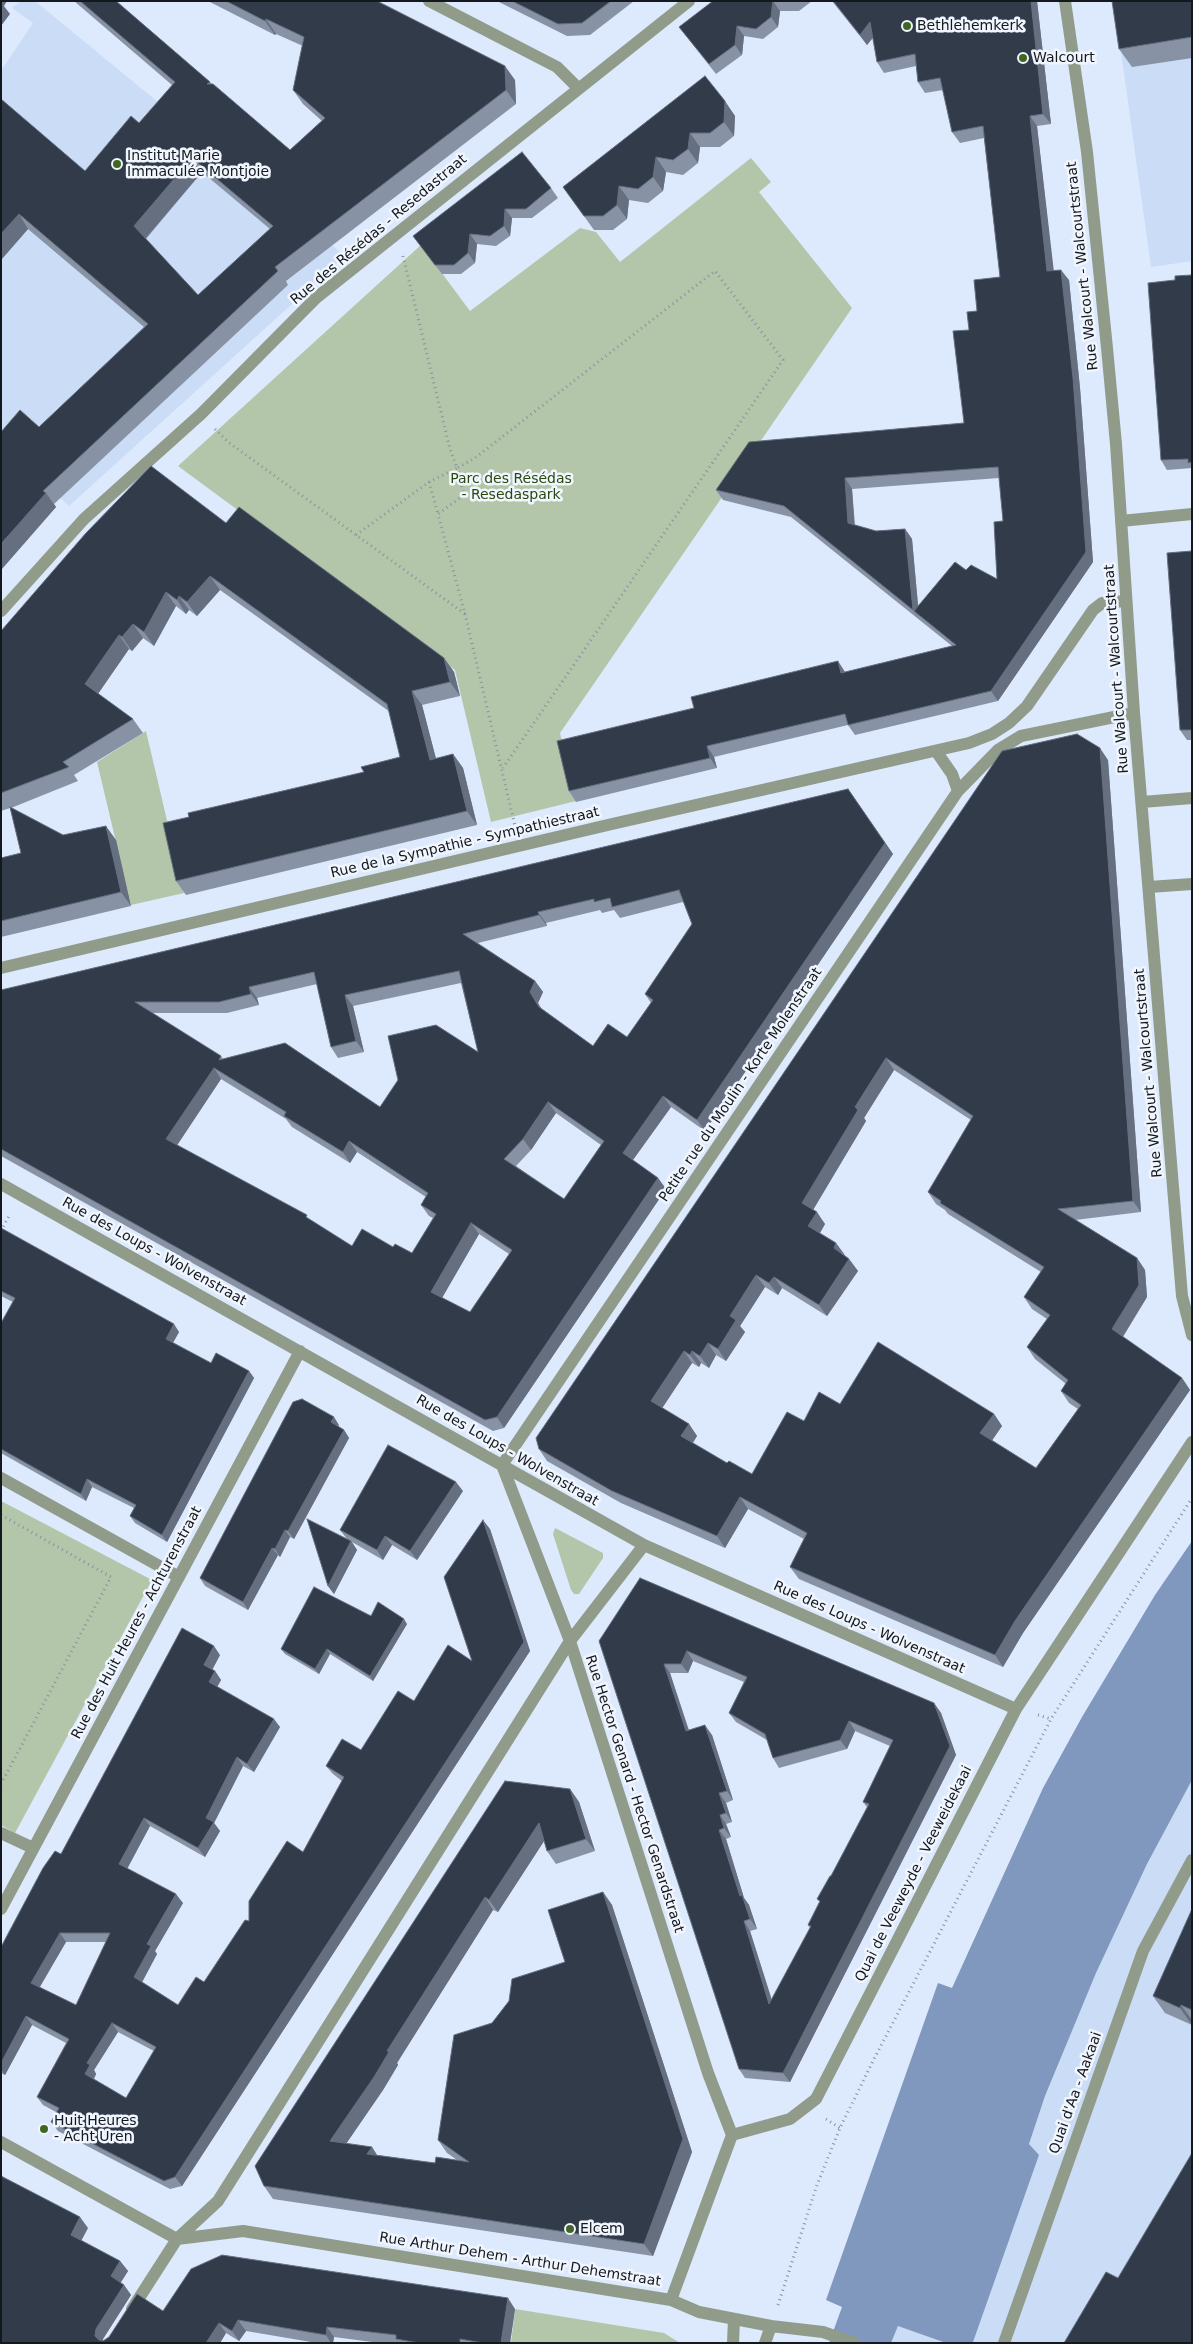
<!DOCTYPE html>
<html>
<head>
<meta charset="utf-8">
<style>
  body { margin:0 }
  #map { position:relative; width:1193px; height:2344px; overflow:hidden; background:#dde9fd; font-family:"DejaVu Sans",sans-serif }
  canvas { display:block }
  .frame { position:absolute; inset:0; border:2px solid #13181e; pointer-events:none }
</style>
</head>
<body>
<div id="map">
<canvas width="1193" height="2344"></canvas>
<div class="frame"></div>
</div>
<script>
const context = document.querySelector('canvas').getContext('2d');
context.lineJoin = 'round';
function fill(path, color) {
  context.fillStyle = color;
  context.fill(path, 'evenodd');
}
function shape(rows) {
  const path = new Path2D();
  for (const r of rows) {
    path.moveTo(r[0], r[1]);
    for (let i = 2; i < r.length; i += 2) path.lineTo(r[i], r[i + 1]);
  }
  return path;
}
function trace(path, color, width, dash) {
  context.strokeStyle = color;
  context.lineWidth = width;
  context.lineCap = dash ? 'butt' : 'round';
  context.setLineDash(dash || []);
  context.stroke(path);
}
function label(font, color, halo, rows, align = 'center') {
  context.font = font + ' "DejaVu Sans",sans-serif';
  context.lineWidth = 5;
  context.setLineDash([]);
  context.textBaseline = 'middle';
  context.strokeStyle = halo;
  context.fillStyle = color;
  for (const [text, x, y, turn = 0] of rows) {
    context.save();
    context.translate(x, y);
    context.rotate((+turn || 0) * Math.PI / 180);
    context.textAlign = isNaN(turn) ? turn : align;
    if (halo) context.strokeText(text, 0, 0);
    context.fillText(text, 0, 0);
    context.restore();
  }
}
const built = shape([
  [21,1,35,1,345,256,69,506,1,444,1,71,33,23,12,8],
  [1114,1,1192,1,1192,261,1151,267],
  [1192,1780,1192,2343,971,2343,1039,2155,1029,2144,1045,2096,1096,1973,1147,1864],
  [898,2326,900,2326,946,2343,891,2343]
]);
const green = shape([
  [751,158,771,182,759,192,852,308,560,733,576,801,491,822,455,670,178,466,421,245,470,311,580,228,596,232,620,262],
  [146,731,184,893,131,905,97,762],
  [1,1501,152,1580,15,1833,1,1825],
  [555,1528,603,1553,603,1558,579,1594,574,1594,571,1590,553,1534],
  [515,2309,664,2333,680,2343,511,2343]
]);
const water = shape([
  [1192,1541,1192,1780,1147,1864,1096,1973,1045,2096,1029,2144,1039,2155,973,2342,946,2343,898,2326,891,2343,829,2343,842,2307,826,2300,938,1983,952,1988,1043,1788,1082,1717,1155,1595]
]);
const path = shape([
  [403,256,450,449,457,468,475,458,715,271,783,360,503,768],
  [215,429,228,442,465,614],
  [429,482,438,514],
  [356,535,429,482,457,468,464,495,438,514,465,614,515,826],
  [1,1231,10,1214],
  [1,1515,111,1577,1,1784],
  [1038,1715,1051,1719],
  [826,2119,840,2128],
  [778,2305,817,2185,840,2128,873,2061,1051,1719,1192,1498]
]);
const minor = shape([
  [429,1,557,67,578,88],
  [1065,1,1087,152,1107,348,1116,444,1134,713,1182,1296,1192,1335],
  [1121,521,1192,514],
  [1,611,84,519,201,414,316,298,689,1],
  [936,751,952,774,958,791],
  [1142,802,1192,798],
  [1149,887,1192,884],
  [1,968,612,824,969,743,992,734,1009,723,1027,706,1093,610,1102,603,1126,601],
  [1,1184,644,1545,1016,1709],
  [502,1465,958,791,998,750,1021,736,1134,713],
  [502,1465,570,1641,708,2073,732,2135],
  [1,1478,179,1577],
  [1,1833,33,1848],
  [1,1909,300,1351],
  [732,2135,790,2119,816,2099,1016,1709,1192,1442],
  [1,2142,177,2239],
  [177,2239,243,2231,671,2300,699,2312,771,2326,823,2332,854,2343],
  [671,2300,732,2135],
  [132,2309,177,2239,218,2201,570,1641,644,1545],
  [733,2343,734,2319],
  [765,2343,771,2326],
  [1004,2343,1143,1951,1192,1860]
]);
const wall = shape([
  [74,1,116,1,210,82,212,84,290,150,322,121,303,104,293,90,303,46,276,34,275,35,208,1,377,1,515,80,516,104,286,281,288,285,54,504,56,507,1,570,39,427,144,327,28,229,1,260,1,99,85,171,139,123,172,85],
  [202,172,270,229,198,295,146,239],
  [497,1,634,1,590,35,567,36],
  [713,1,812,1,799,11,780,11,778,27,763,39,744,36,742,55,716,74,679,27],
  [832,1,1037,1,1051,124,1037,126,1053,270,1069,280,1080,388,1093,562,998,701,855,735,848,725,714,757,717,768,576,802,569,791,845,672,952,646,791,517,723,500,716,490,964,423,969,330,977,311,1000,277,984,138,960,143,952,132,943,90,925,93,918,82,916,66,884,73,877,62,873,38,867,45],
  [999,478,1003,521,997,579,966,570,918,605,912,539,905,529,876,531,855,525,852,489],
  [1192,1,1192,58,1132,67,1119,49],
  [705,76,735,116,734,136,720,147,700,147,698,163,683,175,666,172,663,191,648,203,629,200,627,219,613,230,594,230,563,187],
  [551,188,558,198,532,218,512,218,510,236,496,246,477,244,475,263,461,274,442,274,413,236],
  [1192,275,1192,468,1167,470,1161,460,1175,280],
  [226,523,444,658,454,672,460,696,422,705,436,759,453,754,463,768,477,825,186,895,176,881,189,817,364,772,400,757,390,712,220,590,197,616,189,610,186,614,176,606,154,646,143,638,132,651,129,649,98,694,133,719,143,733,74,775,78,781,11,808,63,835,116,840,131,906,1,937,1,858,21,853,10,808,1,811,1,631],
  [1192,551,1192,740,1187,740,1180,730],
  [1108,760,1141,1212,1075,1220,1137,1258,1145,1270,1147,1297,1123,1337,1182,1378,1190,1390,1023,1633,1003,1667,799,1579,790,1567,804,1539,748,1509,725,1548,621,1503,547,1461,539,1449],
  [894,1070,971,1120,928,1192,936,1204,945,1210,948,1214,1041,1272,1024,1297,1032,1309,1047,1319,1027,1347,1035,1359,1066,1384,1061,1391,1069,1403,1078,1409,1036,1468,992,1440,1002,1426,994,1414,840,1404,804,1421,752,1474,727,1463,693,1443,697,1436,689,1424,662,1408,692,1363,699,1367,701,1363,709,1368,716,1355,726,1361,745,1332,740,1326,765,1287,778,1295,782,1288,827,1316,858,1271,849,1259,820,1233,825,1224,813,1210,866,1121,864,1118],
  [848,789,893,854,705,1131,671,1107,633,1160,658,1178,666,1189,504,1428,493,1431,1,1156,1,990],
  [683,902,692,924,645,994,651,1003,627,1037,593,1046,541,1008,538,1003,543,992,535,981,478,943,547,926,546,923,600,910,602,913,614,910,620,918],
  [461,983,478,1052,380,1107,223,1059,221,1056,152,1013,227,1013,259,1005,257,998,317,984,331,1047,338,1058,364,1052,353,1006],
  [221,1079,286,1119,292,1127,350,1163,357,1152,426,1197,421,1205,429,1216,433,1218,412,1253,393,1247,352,1246,310,1220,177,1145],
  [556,1113,601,1145,564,1199,516,1166,531,1150],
  [479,1234,509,1254,470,1312,442,1298],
  [1,1228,179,1332,173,1343,211,1363,249,1371,254,1378,167,1542,135,1523,130,1516,134,1508,92,1487,86,1501,1,1453,1,1323,13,1302,1,1296],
  [339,1425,338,1426,344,1430,349,1438,294,1539,290,1537,280,1557,278,1555,248,1610,205,1586,200,1578],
  [463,1491,417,1560,392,1545,383,1560,352,1542,357,1550,334,1594,328,1586,347,1539,340,1530],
  [490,1529,530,1651,182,2186,170,2189,58,2131,51,2122,56,2112,43,2105,37,2097,66,2043,32,2025,5,2075,1,2073,1,1947,61,1854,220,1655,212,1670,215,1671,221,1680,217,1687,280,1727,254,1772,243,1766,214,1823,220,1831,205,1857,150,1826,127,1868,183,1903,155,1951,157,1954,142,1982,178,2005,204,1982,249,1921,303,1852,342,1781,333,1774,326,1766,361,1750,414,1701,472,1661],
  [66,1942,106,1942,76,2005,39,1987],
  [118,2032,154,2051,126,2098,94,2079,96,2074,94,2070],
  [640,1578,934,1703,941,1713,956,1755,790,2082,745,2078,739,2069],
  [693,1661,744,1682,729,1713,736,1722,767,1740,773,1758,779,1768,847,1749,855,1731,890,1746,863,1802,867,1807,831,1876,817,1899,820,1902,808,1925,810,1928,772,2000,750,1931,757,1929,749,1905,744,1898,726,1839,731,1837,726,1824,732,1822,726,1803,733,1800,712,1735,689,1730,670,1673,688,1673],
  [371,1616,407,1624,373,1681,330,1654,319,1674,285,1654,281,1649],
  [570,1789,579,1802,595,1851,556,1864,547,1851,544,1841,498,1912,493,1910,397,2063,398,2065,383,2090,346,2144,372,2147,377,2155,435,2163,457,2160,447,2153,438,2140,492,2023,565,1962,603,1892,612,1905,692,2152,653,2256,273,2199,264,2186,255,2166],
  [1192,1909,1192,2025,1165,2013,1153,1996],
  [88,2228,81,2240,120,2261,128,2271,120,2283,124,2285,131,2295,103,2339,103,2341,163,2311,515,2309,510,2343,380,2343,334,2337,333,2343,317,2343,246,2331,239,2341,226,2333,220,2343,1,2343]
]);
const shadedWall = shape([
  [1,1,7,1,4,6,10,14,1,26],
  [773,1,780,11,778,27,771,17],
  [1031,1,1037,1,1051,124,1043,114],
  [266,19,276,34,275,35,265,21],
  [870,22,877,32,867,45,860,35],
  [737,26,744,36,742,55,735,45],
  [505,66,515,80,516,104,506,90],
  [725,101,735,116,734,136,724,122],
  [1030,116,1037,126,1055,281,1047,271],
  [690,133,700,147,698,163,688,149],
  [656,157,666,172,663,191,653,177],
  [192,158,202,172,144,240,134,226],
  [619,186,629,200,627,219,617,205],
  [505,209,512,218,510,236,504,226],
  [19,214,28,229,1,260,1,234],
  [470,234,477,244,475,263,468,253],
  [1061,270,1069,280,1080,388,1093,562,998,701,991,691],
  [845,478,852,489,855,533,848,523],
  [46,493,56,507,1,570,1,544],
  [905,529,912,539,919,616,914,611,920,620,913,610],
  [210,576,220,590,197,616,187,602],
  [166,592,176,606,154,646,144,632],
  [179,596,189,610,186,614,177,600],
  [133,624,143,638,132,651,122,637],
  [119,635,129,649,95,698,85,684],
  [444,658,454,672,460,696,450,682],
  [838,661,845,672,841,673],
  [412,691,422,705,440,774,430,760],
  [707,746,714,757,717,768,710,758],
  [1100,748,1108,760,1141,1212,1133,1201],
  [453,754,463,768,477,825,467,811],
  [848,789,893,854,705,1131,697,1120],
  [106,826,116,840,131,906,121,892],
  [538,912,546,923,547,926,539,915],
  [535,981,543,992,538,1003,547,1018,530,992],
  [249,987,257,998,259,1005,251,994],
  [345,995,353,1006,364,1052,356,1041],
  [886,1058,894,1070,864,1118,866,1121,810,1215,802,1203,855,1107],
  [214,1068,221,1079,174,1150,166,1139],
  [663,1096,671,1107,630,1164,623,1153],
  [548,1102,556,1113,531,1150,523,1139],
  [349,1141,357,1152,350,1163,343,1152],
  [658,1178,666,1189,504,1428,497,1417],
  [817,1212,825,1224,817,1238,808,1226],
  [471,1223,479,1234,439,1303,431,1292],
  [836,1243,845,1255,834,1248],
  [1137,1258,1145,1270,1147,1297,1120,1341,1112,1329],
  [849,1259,858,1271,827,1316,819,1305],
  [756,1275,765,1287,740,1326,745,1332,726,1361,718,1349,730,1316],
  [774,1277,782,1288,778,1295,769,1283],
  [174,1324,179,1332,171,1346,166,1339],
  [708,1343,716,1355,709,1368,700,1356],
  [684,1351,692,1363,659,1413,651,1401],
  [692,1351,701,1363,699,1367,690,1355],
  [249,1371,254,1378,167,1542,162,1535],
  [1182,1378,1190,1390,1023,1633,1003,1667,995,1655,1015,1621],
  [994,1414,1002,1426,989,1445,980,1433],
  [334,1417,339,1425,336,1429,331,1422],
  [689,1424,697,1436,689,1448,681,1436],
  [344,1430,349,1438,294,1539,288,1531],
  [87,1479,92,1487,86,1501,81,1494],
  [456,1482,463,1491,417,1560,410,1551],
  [740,1497,748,1509,725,1548,717,1536],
  [483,1520,490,1529,530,1651,182,2186,175,2177,524,1642],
  [285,1530,290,1537,280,1557,275,1549],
  [385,1536,392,1545,383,1560,377,1550],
  [351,1541,357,1550,334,1594,328,1586],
  [272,1548,278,1555,248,1610,243,1602],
  [404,1619,407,1624,373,1681,370,1676],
  [214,1646,220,1655,210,1674,204,1665],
  [327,1649,330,1654,319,1674,315,1669],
  [687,1651,693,1661,688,1673,681,1664],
  [664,1664,670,1673,692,1741,686,1731],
  [215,1671,221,1680,215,1691,209,1682],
  [934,1703,941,1713,956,1755,790,2082,783,2073],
  [274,1719,280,1727,254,1772,247,1764],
  [849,1721,855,1731,847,1749,840,1740],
  [705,1725,712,1735,733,1800,727,1791],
  [237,1757,243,1766,214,1823,220,1831,205,1857,198,1848,206,1818],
  [570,1789,579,1802,595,1851,586,1839],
  [719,1793,726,1803,732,1822,726,1813],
  [720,1815,726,1824,731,1837,724,1828],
  [144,1818,150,1826,125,1873,119,1864],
  [539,1823,548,1835,498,1912,489,1900],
  [719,1830,726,1839,744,1898,749,1905,757,1929,750,1919,740,1896],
  [603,1892,612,1905,692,2152,653,2256,644,2244],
  [176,1894,183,1903,155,1951,157,1954,140,1986,134,1977,147,1944],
  [485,1897,493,1910,397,2063,398,2065,383,2090,339,2154,330,2141],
  [744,1921,750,1931,776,2014,769,2004],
  [60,1933,66,1942,37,1992,31,1983],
  [1181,2005,1192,2020,1192,2025,1180,2008],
  [26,2016,32,2025,5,2075,1,2069,1,2063],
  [112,2023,118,2032,94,2070,96,2074,92,2083,85,2074,87,2063],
  [372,2147,380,2160,367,2154],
  [80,2217,88,2228,79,2245,71,2235],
  [120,2261,128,2271,118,2287,111,2276],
  [124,2285,131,2295,103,2339,103,2343,100,2343,95,2336,96,2329],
  [508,2298,515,2309,510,2343,501,2343],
  [238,2320,246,2331,239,2341,232,2331],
  [219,2323,226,2333,220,2343,206,2343],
  [327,2327,334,2337,333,2343,331,2343,326,2335]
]);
const building = shape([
  [80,1,116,1,210,82,207,84,213,84,290,150,325,118,293,90,304,37,266,19,265,21,226,1,377,1,505,66,506,90,275,267,278,271,43,491,46,493,1,544,1,432,20,410,39,427,148,324,19,214,1,234,1,99,85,171,131,116,139,123,175,82,80,1],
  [192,158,273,226,198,295,134,226,192,158],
  [512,1,611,1,582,23,558,24,512,1],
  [713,1,773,1,771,17,756,29,737,26,735,45,709,64,679,27,713,1],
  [833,1,1031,1,1043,114,1030,116,1047,271,1061,270,1073,378,1086,552,991,691,848,725,845,714,707,746,710,758,569,791,557,741,694,708,691,697,764,679,838,661,841,673,956,645,914,611,955,562,966,570,971,565,997,579,994,522,1003,521,998,467,845,478,848,523,876,531,905,529,913,610,784,506,716,490,749,442,964,423,953,331,969,330,967,312,977,311,974,280,1000,277,983,126,952,132,940,78,918,82,915,54,877,62,870,22,860,35,833,1],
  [1112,1,1192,1,1192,37,1119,49,1112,1],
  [705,76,725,101,724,122,710,133,690,133,688,149,673,160,656,157,653,177,638,189,619,186,617,205,603,216,584,216,563,187,705,76],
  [522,152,551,188,526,209,505,209,504,226,490,236,470,234,468,253,454,265,435,265,413,236,522,152],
  [1192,275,1192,462,1188,463,1188,459,1161,460,1148,283,1175,280,1175,276,1192,275],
  [151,466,226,523,239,507,444,658,450,682,412,691,430,760,453,754,467,811,176,881,163,823,189,817,188,813,364,772,361,767,400,757,387,704,210,576,187,602,179,596,177,600,166,592,144,632,133,624,122,637,119,635,85,684,133,719,63,762,69,767,1,793,1,631,86,533,151,466],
  [1192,551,1192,730,1180,730,1167,553,1192,551],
  [1077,734,1100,748,1133,1201,1058,1209,1137,1258,1139,1285,1112,1329,1182,1378,1015,1621,995,1655,790,1567,807,1533,740,1497,717,1536,612,1491,539,1449,536,1438,1002,751,1077,734],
  [886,1058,973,1116,928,1192,941,1201,940,1203,1044,1267,1024,1297,1050,1315,1027,1347,1068,1380,1061,1391,1081,1405,1036,1468,980,1433,994,1414,878,1342,840,1404,819,1392,804,1421,787,1412,752,1474,729,1461,727,1463,681,1436,689,1424,651,1401,684,1351,690,1355,692,1351,700,1356,708,1343,718,1349,736,1320,730,1316,756,1275,769,1283,774,1277,819,1305,849,1259,834,1248,836,1243,808,1226,817,1212,802,1203,858,1110,855,1107,886,1058],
  [848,789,885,843,697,1120,663,1096,623,1153,658,1178,497,1417,485,1420,1,1149,1,990,848,789],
  [679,890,692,924,645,994,653,1000,627,1037,608,1024,593,1046,539,1007,530,992,535,981,463,934,539,915,538,912,594,899,594,902,610,898,612,907,679,890],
  [459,971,478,1052,436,1025,388,1036,398,1080,380,1107,285,1043,219,1060,221,1056,135,1002,219,1002,251,994,249,987,314,972,331,1047,356,1041,345,995,459,971],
  [214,1068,286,1112,284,1116,343,1152,349,1141,428,1193,421,1205,436,1214,412,1253,395,1244,393,1247,362,1229,352,1246,306,1217,307,1215,166,1139,214,1068],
  [548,1102,604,1141,564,1199,504,1159,523,1139,548,1102],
  [471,1223,512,1250,470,1312,431,1292,471,1223],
  [10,807,63,835,106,826,121,892,1,921,1,858,21,853,10,807],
  [1,1228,174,1324,166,1339,211,1363,216,1353,249,1371,162,1535,130,1516,136,1505,87,1479,81,1494,1,1449,1,1323,15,1298,1,1291,1,1228],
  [302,1399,334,1417,331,1422,344,1430,288,1531,285,1530,275,1549,272,1548,243,1602,200,1578,293,1402,302,1399],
  [388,1445,456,1482,410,1551,385,1536,377,1550,340,1530,388,1445],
  [307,1519,351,1541,328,1586,307,1519],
  [483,1520,524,1642,175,2177,164,2181,51,2122,59,2108,37,2097,69,2039,26,2016,1,2063,1,1947,43,1868,55,1851,61,1854,182,1628,214,1646,204,1665,215,1671,209,1682,274,1719,247,1764,237,1757,206,1818,214,1822,198,1848,144,1818,119,1864,176,1894,147,1944,151,1946,134,1977,178,2005,196,1977,204,1982,245,1920,249,1921,249,1901,287,1841,303,1852,344,1777,326,1766,342,1739,361,1750,398,1691,414,1701,448,1645,472,1661,444,1577,483,1520],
  [60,1933,110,1933,76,2005,31,1983,60,1933],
  [112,2023,156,2047,126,2098,85,2074,90,2065,87,2063,112,2023],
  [640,1578,934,1703,950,1746,783,2073,739,2069,599,1641,640,1578],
  [687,1651,747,1677,729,1713,765,1734,773,1758,840,1740,849,1721,893,1740,863,1802,869,1804,831,1876,830,1876,817,1899,820,1901,808,1925,811,1926,769,2004,744,1921,750,1919,742,1895,740,1896,719,1830,724,1828,720,1815,726,1813,719,1793,727,1791,705,1725,686,1731,664,1664,681,1664,687,1651],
  [314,1587,371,1616,378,1602,404,1619,370,1676,327,1649,315,1669,281,1649,314,1587],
  [505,1781,570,1789,586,1839,547,1851,539,1823,489,1900,485,1897,387,2051,389,2052,374,2077,330,2141,372,2147,367,2154,435,2163,436,2157,469,2162,438,2140,454,2035,492,2023,509,2001,512,1979,565,1962,548,1910,603,1892,683,2139,644,2244,264,2186,255,2166,505,1781],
  [1192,1909,1192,2010,1181,2005,1180,2008,1153,1996,1192,1909],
  [1192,2153,1192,2343,1064,2343,1106,2272,1118,2278,1192,2153],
  [1,2176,80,2217,71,2235,120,2261,111,2276,124,2285,96,2329,95,2336,99,2340,103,2341,109,2337,137,2294,163,2311,191,2269,222,2255,508,2298,501,2343,483,2343,460,2339,460,2343,419,2343,396,2339,396,2335,327,2327,326,2335,238,2320,232,2331,219,2323,206,2343,1,2343,1,2176]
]);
const markers = [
  [907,26,5,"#3f6723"],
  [1023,58,5,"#3f6723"],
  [117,164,5,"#3f6723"],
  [44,2129,5,"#3f6723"],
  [570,2229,5,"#3f6723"]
];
const poiNames = [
  ["Bethlehemkerk",917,26],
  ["Walcourt",1033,58],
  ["Institut Marie",127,156],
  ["Immaculée Montjoie",127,172],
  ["Huit Heures",54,2121],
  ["- Acht Uren",54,2137],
  ["Elcem",580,2229]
];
const streetNames = [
  ["Rue des Résédas - Resedastraat",379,230,-40],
  ["Rue Walcourt - Walcourtstraat",1083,266,-96],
  ["Rue Walcourt - Walcourtstraat",1117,669,-94],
  ["Rue de la Sympathie - Sympathiestraat",465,843,-13],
  ["Rue Walcourt - Walcourtstraat",1149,1073,-95],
  ["Petite rue du Moulin - Korte Molenstraat",741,1085,-56],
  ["Rue des Loups - Wolvenstraat",154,1252,29],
  ["Rue des Loups - Wolvenstraat",507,1451,30],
  ["Rue des Huit Heures - Achturenstraat",137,1623,-62],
  ["Rue des Loups - Wolvenstraat",869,1628,24],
  ["Rue Hector Genard - Hector Genardstraat",634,1794,72],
  ["Quai de Veeweyde - Veeweidekaai",914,1874,-63],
  ["Quai d'Aa - Aakaai",1076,2093,-70],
  ["Rue Arthur Dehem - Arthur Dehemstraat",520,2260,9]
];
const parkNames = [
  ["Parc des Résédas",511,479],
  ["- Resedaspark",511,495]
];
fill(built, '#cbdcf6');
fill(green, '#b3c6a9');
fill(water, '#8098bd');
trace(path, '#88919f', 3, [1, 4]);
trace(minor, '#909b8a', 12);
fill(wall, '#8792a4');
fill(shadedWall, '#656f80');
fill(building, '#313b4a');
trace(building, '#656f80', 1);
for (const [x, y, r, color] of markers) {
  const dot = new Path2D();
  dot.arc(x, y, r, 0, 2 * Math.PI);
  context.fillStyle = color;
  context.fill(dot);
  trace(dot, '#f1f6fe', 2);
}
label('14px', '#13181e', '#f1f6fe', poiNames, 'left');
label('14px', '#13181e', '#f1f6fe', streetNames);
label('14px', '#27480f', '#f1f6fe', parkNames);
</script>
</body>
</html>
